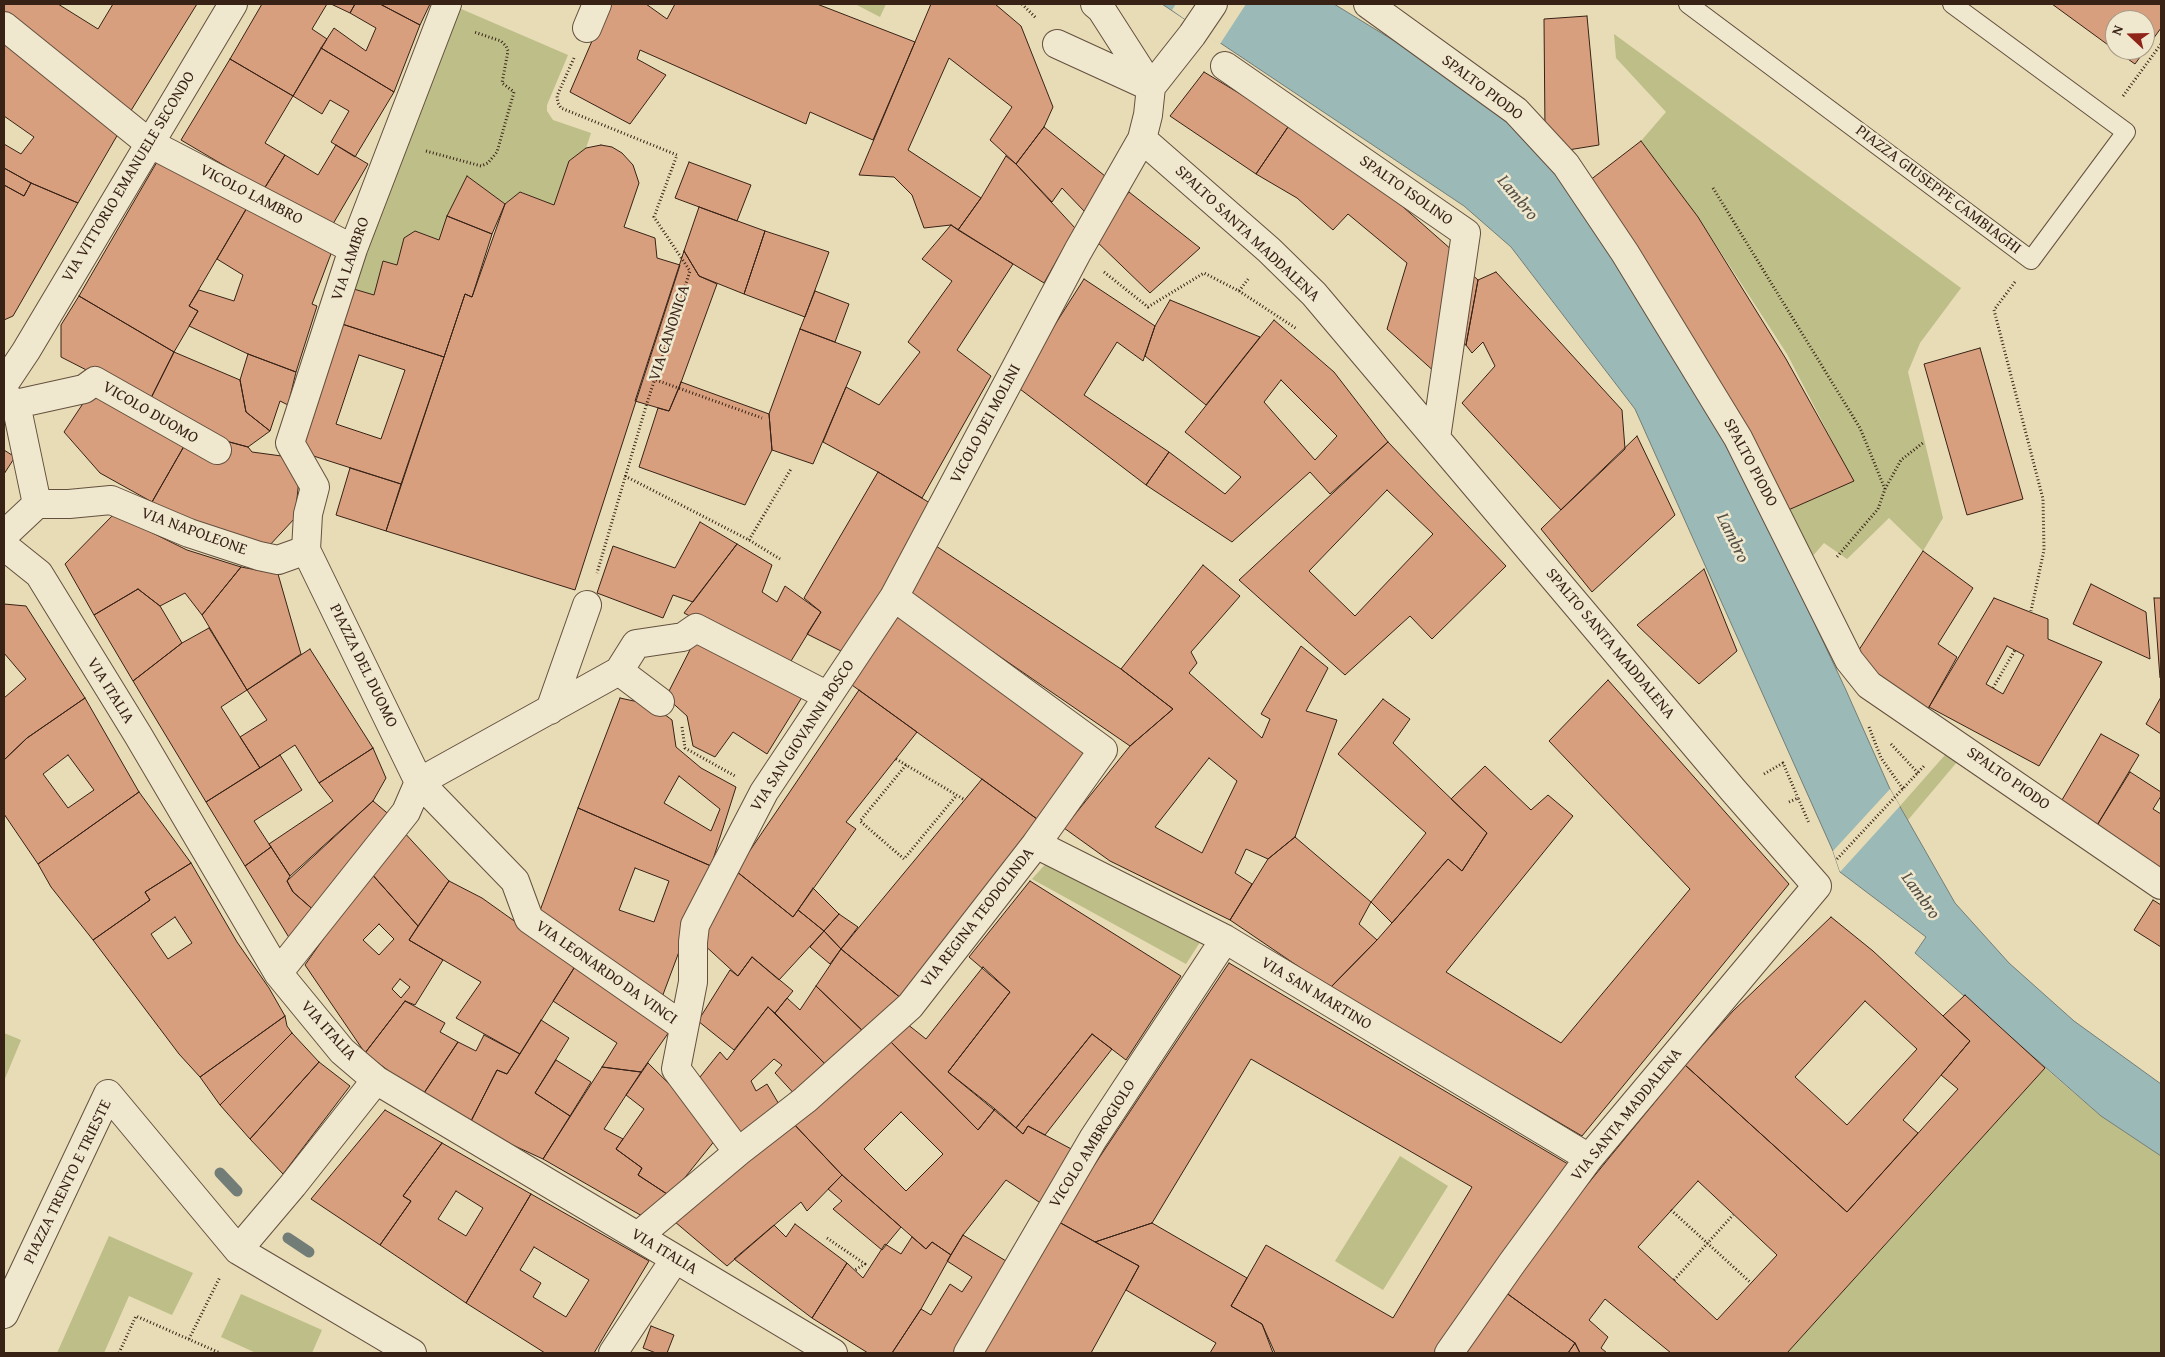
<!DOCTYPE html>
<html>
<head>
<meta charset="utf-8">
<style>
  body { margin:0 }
  #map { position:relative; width:2165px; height:1357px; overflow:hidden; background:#e7dcb5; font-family:"Gentium Book Plus",serif }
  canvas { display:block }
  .frame { position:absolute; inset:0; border:5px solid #382216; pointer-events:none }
  .north { position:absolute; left:2105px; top:10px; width:50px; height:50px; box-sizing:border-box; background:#efe8cf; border:1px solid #a69985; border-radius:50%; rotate:291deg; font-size:14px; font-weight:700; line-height:20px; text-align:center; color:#382216 }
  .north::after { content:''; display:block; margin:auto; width:18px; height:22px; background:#8f2418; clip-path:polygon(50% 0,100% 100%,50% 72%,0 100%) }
</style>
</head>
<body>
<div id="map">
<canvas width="2165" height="1357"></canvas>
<div class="frame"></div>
<div class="north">N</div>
</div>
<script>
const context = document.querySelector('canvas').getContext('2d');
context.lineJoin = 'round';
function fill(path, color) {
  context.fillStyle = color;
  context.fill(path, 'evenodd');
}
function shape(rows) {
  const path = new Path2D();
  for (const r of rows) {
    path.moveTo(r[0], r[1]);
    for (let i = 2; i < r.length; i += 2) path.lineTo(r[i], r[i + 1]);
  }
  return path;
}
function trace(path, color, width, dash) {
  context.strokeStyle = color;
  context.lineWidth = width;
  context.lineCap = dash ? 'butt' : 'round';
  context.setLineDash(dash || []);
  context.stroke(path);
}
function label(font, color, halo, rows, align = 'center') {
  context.font = font + ' "Gentium Book Plus",serif';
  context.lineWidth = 5;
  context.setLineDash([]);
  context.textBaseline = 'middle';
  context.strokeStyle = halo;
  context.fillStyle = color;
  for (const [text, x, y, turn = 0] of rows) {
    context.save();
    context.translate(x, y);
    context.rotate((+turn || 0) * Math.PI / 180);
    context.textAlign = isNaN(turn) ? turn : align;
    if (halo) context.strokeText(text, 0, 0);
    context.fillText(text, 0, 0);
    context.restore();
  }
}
const green = shape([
  [855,4,886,4,880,17],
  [452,5,568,55,547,105,547,111,553,120,591,133,586,148,569,161,554,205,521,192,505,204,467,177,439,240,415,231,404,238,397,265,383,261,374,295,347,287],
  [1614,34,1961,288,1920,343,1908,372,1943,518,1923,551,1889,518,1847,559,1824,543,1811,558,1786,511,1853,481,1787,354,1698,217,1641,141,1666,112,1616,58],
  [1945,755,1957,762,1908,820,1900,806],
  [1051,858,1204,936,1186,964,1032,879],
  [4,1033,21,1040,4,1081],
  [2045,1068,2101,1116,2161,1156,2161,1353,1787,1353],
  [1400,1156,1448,1186,1383,1290,1335,1261],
  [109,1236,193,1273,172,1315,129,1296,104,1353,57,1353],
  [241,1294,322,1330,312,1353,256,1353,221,1337]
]);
const water = shape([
  [1162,4,1334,4,1419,56,1496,112,1550,160,1625,262,1736,457,1845,688,1890,789,1955,903,2009,963,2074,1021,2161,1084,2161,1156,2101,1116,1915,953,1926,937,1840,872,1833,851,1635,409,1511,247,1464,206,1162,4]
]);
const pier = shape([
  [1176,4,1246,4,1220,44,1172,10],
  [1890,789,1900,806,1840,872,1833,851]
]);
const stream = shape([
  [220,1173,237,1191],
  [288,1238,309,1252]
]);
const building = shape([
  [4,4,58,4,98,29,113,4,197,4,127,117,4,17,4,4],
  [262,4,327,4,312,29,327,39,293,96,230,59,262,4],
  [331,4,355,4,350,13,331,4],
  [355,4,380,4,420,25,394,92,321,48,334,28,366,51,376,28,350,13,355,4],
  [380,4,430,4,420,25,380,4],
  [608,4,646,4,667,19,675,4,817,4,915,42,873,140,810,112,806,124,640,50,637,59,666,75,630,124,570,92,608,4],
  [931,4,995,4,1021,26,1053,107,1044,127,1016,164,990,140,1012,107,949,58,908,150,981,198,958,230,951,225,924,228,912,195,894,177,859,175,931,4],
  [2052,4,2161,4,2161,28,2135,64,2115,50,2145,50,2145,20,2115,20,2115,50,2052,4],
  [1587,16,1599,145,1568,150,1545,132,1544,19,1587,16],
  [4,38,118,134,78,203,31,183,4,168,4,144,21,154,34,137,4,116,4,38],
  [321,48,394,92,355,157,331,142,349,111,330,100,322,114,293,96,321,48],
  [230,59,293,96,265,143,285,155,264,189,181,140,230,59],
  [1204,72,1290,124,1256,174,1170,116,1204,72],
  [1290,124,1352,162,1453,251,1437,374,1387,329,1407,263,1348,214,1333,230,1297,198,1256,174,1290,124],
  [1044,127,1105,176,1085,212,1062,188,1052,202,1016,164,1044,127],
  [1641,141,1698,217,1786,359,1854,481,1786,511,1585,184,1641,141],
  [336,145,368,164,330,229,264,189,285,155,318,175,336,145],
  [601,145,612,147,622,153,633,165,639,183,624,227,655,238,657,258,680,265,575,590,386,531,465,294,472,297,505,204,520,192,554,205,569,161,586,148,601,145],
  [161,155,248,206,189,306,198,311,174,352,79,296,161,155],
  [1006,156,1016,164,1075,228,1044,283,958,230,981,198,1006,156],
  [689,162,751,185,737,221,675,198,689,162],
  [4,168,31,183,24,196,4,185,4,168],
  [467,176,505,204,492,234,447,216,467,176],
  [31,183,78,203,13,316,4,320,4,185,24,196,31,183],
  [1129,192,1200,248,1150,293,1093,238,1129,192],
  [248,206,334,246,312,304,317,306,296,372,248,354,189,326,198,311,189,306,199,290,234,301,243,275,217,259,248,206],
  [699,207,765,231,744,294,699,276,684,251,699,207],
  [447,216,492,234,472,297,465,294,444,357,342,324,347,287,374,295,383,261,397,265,404,238,415,231,439,240,447,216],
  [951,225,1013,264,957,350,991,376,922,498,878,472,823,442,846,387,879,405,920,352,908,342,952,281,922,259,951,225],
  [765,231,829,252,805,317,744,294,765,231],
  [684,251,699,276,717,284,679,388,669,411,635,401,684,251],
  [1466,269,1478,280,1466,345,1453,343,1466,269],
  [1496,272,1622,410,1625,449,1561,510,1462,403,1495,366,1483,342,1472,353,1466,345,1478,280,1496,272],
  [1084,279,1155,326,1143,361,1117,342,1084,395,1169,452,1146,485,1016,386,1084,279],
  [815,291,849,304,835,342,800,329,815,291],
  [79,296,174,352,149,402,61,357,61,325,79,296],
  [1170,300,1260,337,1206,405,1145,356,1155,326,1170,300],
  [1274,320,1334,372,1388,442,1330,494,1310,472,1232,542,1146,485,1169,452,1225,494,1241,477,1185,432,1274,320],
  [1281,380,1337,436,1315,460,1264,402,1281,380],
  [342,324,444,357,401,484,301,452,342,324],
  [359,355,405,370,381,439,336,424,359,355],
  [800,329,861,352,813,464,772,450,769,414,800,329],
  [1980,348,2023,499,1967,515,1924,364,1980,348],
  [174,352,240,380,246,412,270,431,248,447,222,440,149,402,174,352],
  [248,354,296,372,288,405,280,401,270,431,246,412,240,380,248,354],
  [681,382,769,414,772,450,745,505,639,467,658,408,669,411,681,382],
  [94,387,187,441,152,502,100,473,64,432,94,387],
  [1637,436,1675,515,1592,592,1541,529,1637,436],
  [222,440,248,447,252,452,289,457,299,479,295,518,268,547,186,520,152,502,187,441,222,440],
  [1388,442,1506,566,1432,639,1410,616,1345,675,1239,580,1388,442],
  [1387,490,1433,534,1355,616,1309,571,1387,490],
  [4,450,15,457,4,474,4,450],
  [350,468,401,484,386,531,336,515,350,468],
  [878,472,935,506,847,654,807,634,821,612,804,598,878,472],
  [114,514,187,550,241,567,202,615,185,593,160,606,138,589,94,615,65,564,114,514],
  [700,522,737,544,693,602,673,595,663,618,597,593,613,546,675,568,700,522],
  [737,544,772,565,762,592,777,602,785,586,821,612,788,666,684,613,737,544],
  [933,544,1121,669,1173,709,1130,746,906,592,933,544],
  [1923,551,1973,588,1938,644,1957,657,1929,707,1921,716,1855,656,1923,551],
  [1203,565,1240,596,1191,652,1197,663,1189,673,1262,738,1270,719,1261,714,1301,646,1328,668,1306,711,1337,720,1295,837,1268,859,1246,849,1235,873,1252,884,1230,920,1110,861,1064,828,1130,746,1173,709,1121,669,1203,565],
  [1209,758,1237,781,1202,853,1155,827,1209,758],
  [241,567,278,574,301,654,247,690,202,615,241,567],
  [1704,569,1737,651,1699,684,1637,625,1704,569],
  [2091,584,2146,612,2150,659,2073,624,2091,584],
  [138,589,160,606,182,643,133,681,94,615,138,589],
  [1994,598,2048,619,2048,639,2102,662,2039,766,1929,707,1994,598],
  [2007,646,2024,655,2003,694,1986,684,2007,646],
  [2154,598,2161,598,2161,678,2160,678,2154,598],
  [4,604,26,606,85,698,27,738,4,760,4,698,26,679,4,653,4,604],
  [894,613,1085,751,1037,819,845,680,894,613],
  [209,628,247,690,221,707,260,768,206,802,133,681,182,643,209,628],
  [697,636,804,694,767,754,733,732,715,757,693,746,687,716,666,697,697,636],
  [310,649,373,748,319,783,295,745,260,768,240,737,267,720,247,690,310,649],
  [1608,680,1789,884,1582,1136,1330,988,1377,940,1448,859,1462,871,1487,833,1451,799,1485,766,1531,810,1548,795,1573,816,1446,972,1561,1043,1690,889,1549,741,1608,680],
  [859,690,917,732,846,822,856,829,793,917,736,871,859,690],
  [2161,697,2161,734,2146,724,2161,697],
  [85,698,139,792,38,864,4,814,4,760,27,738,85,698],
  [68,755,94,790,68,808,43,774,68,755],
  [620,698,652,705,672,720,676,747,701,768,736,787,711,866,578,808,620,698],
  [679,776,720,809,711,831,664,803,679,776],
  [1383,699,1410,719,1393,743,1487,833,1462,871,1448,859,1392,923,1371,902,1426,833,1338,754,1383,699],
  [2101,734,2139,755,2096,827,2059,805,2101,734],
  [373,748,386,778,373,801,290,876,269,844,333,801,319,783,373,748],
  [280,755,302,790,254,821,271,847,245,866,206,802,280,755],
  [2130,772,2161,792,2161,796,2153,809,2161,814,2161,868,2096,827,2130,772],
  [982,779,1037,819,902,999,841,949,982,779],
  [139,792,191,863,145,892,150,900,93,940,51,887,38,864,139,792],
  [373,801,392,817,317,913,293,892,287,881,373,801],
  [578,808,711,866,661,1000,538,916,578,808],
  [635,868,669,881,654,922,619,910,635,868],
  [401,829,449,881,418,926,370,872,401,829],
  [1295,837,1371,902,1359,924,1377,940,1330,988,1230,920,1268,859,1295,837],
  [271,847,290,876,287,881,293,892,317,913,293,944,245,866,271,847],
  [191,863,237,942,269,988,285,1016,200,1077,179,1054,93,940,150,900,145,892,191,863],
  [175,917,192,943,168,959,151,934,175,917],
  [736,871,793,917,798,910,824,931,779,980,752,957,738,976,701,942,736,871],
  [370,872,418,926,409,940,443,960,415,1005,405,1001,365,1053,305,965,370,872],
  [379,924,394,939,379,955,363,940,379,924],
  [400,979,410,987,401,998,392,989,400,979],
  [449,881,482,898,576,965,520,1054,456,1018,481,982,409,940,449,881],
  [1030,881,1181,976,1126,1060,1092,1034,1016,1128,948,1072,1010,992,969,957,1030,881],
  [813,888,839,914,824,931,798,910,813,888],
  [2153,900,2161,905,2161,947,2134,930,2153,900],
  [839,914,858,927,841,949,824,931,839,914],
  [1831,917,1873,951,1970,1041,1903,1120,1918,1133,1847,1212,1685,1065,1733,1011,1831,917],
  [1865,1001,1917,1049,1847,1125,1795,1077,1865,1001],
  [824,931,841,949,830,964,810,947,824,931],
  [841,949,902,999,867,1035,816,986,841,949],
  [752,957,793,991,775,1013,768,1007,734,1050,698,1021,730,970,738,976,752,957],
  [1229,963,1573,1167,1443,1353,1275,1353,1262,1324,1231,1306,1266,1245,1393,1318,1472,1187,1251,1059,1152,1223,1095,1242,1057,1221,1229,963],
  [576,965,669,1032,641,1072,602,1067,617,1043,553,1001,576,965],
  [983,967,1010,992,948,1072,995,1109,978,1130,885,1036,902,1020,926,1039,983,967],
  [816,986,867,1035,831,1070,775,1013,787,998,800,1010,816,986],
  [1965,995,2045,1068,1787,1353,1671,1353,1605,1299,1589,1320,1608,1337,1601,1348,1607,1353,1580,1353,1575,1343,1505,1292,1520,1267,1685,1065,1847,1212,1958,1089,1941,1075,1970,1041,1943,1016,1965,995],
  [1698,1181,1777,1255,1717,1320,1638,1247,1698,1181],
  [405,1001,445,1023,440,1032,458,1042,422,1096,365,1053,405,1001],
  [768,1007,831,1070,799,1099,775,1073,782,1065,774,1059,751,1081,756,1091,767,1084,783,1111,742,1138,696,1082,720,1052,727,1060,768,1007],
  [285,1016,287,1026,292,1033,220,1105,200,1077,285,1016],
  [541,1020,569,1038,535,1093,570,1116,543,1159,469,1125,497,1070,507,1074,541,1020],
  [292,1033,319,1062,250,1139,220,1105,292,1033],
  [1092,1034,1112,1049,1045,1135,1028,1126,1023,1134,1016,1128,1092,1034],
  [484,1035,520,1054,507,1074,497,1070,469,1125,422,1096,458,1042,476,1051,484,1035],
  [885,1036,978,1130,995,1109,1023,1134,1028,1126,1077,1152,1045,1206,1006,1180,963,1235,951,1255,932,1242,926,1249,842,1175,791,1121,885,1036],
  [901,1112,943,1154,906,1191,864,1149,901,1112],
  [556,1060,591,1082,570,1116,535,1093,556,1060],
  [319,1062,350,1086,283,1174,250,1139,319,1062],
  [648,1063,720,1134,670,1196,638,1175,642,1168,616,1149,644,1109,626,1095,648,1063],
  [602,1067,641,1072,604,1129,623,1139,616,1149,642,1168,638,1175,670,1196,649,1220,543,1159,602,1067],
  [385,1110,442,1143,403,1196,411,1201,380,1245,311,1199,385,1110],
  [791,1121,842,1175,807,1211,801,1202,727,1266,668,1216,791,1121],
  [442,1143,531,1194,466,1303,380,1245,411,1201,403,1196,442,1143],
  [456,1191,483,1208,466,1236,438,1219,456,1191],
  [842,1175,901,1227,882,1250,833,1209,842,1201,828,1189,842,1175],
  [531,1194,649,1261,594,1353,545,1353,466,1303,531,1194],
  [534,1247,589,1280,566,1317,533,1297,541,1283,520,1270,534,1247],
  [1057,1221,1139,1266,1091,1353,983,1353,1057,1221],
  [1152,1223,1247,1278,1231,1306,1262,1324,1273,1353,1210,1353,1216,1343,1126,1290,1139,1266,1095,1242,1152,1223],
  [795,1224,847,1263,812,1318,734,1259,774,1225,786,1237,795,1224],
  [963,1235,1011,1264,958,1353,892,1353,921,1309,931,1315,950,1284,962,1292,972,1277,947,1261,963,1235],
  [912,1237,926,1249,932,1242,951,1255,921,1309,892,1353,868,1353,812,1318,847,1263,863,1278,885,1244,901,1254,912,1237],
  [1505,1292,1575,1343,1568,1353,1460,1353,1505,1292],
  [651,1326,674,1335,667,1353,656,1353,643,1348,651,1326],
  [1575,1343,1580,1353,1568,1353,1575,1343]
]);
const path = shape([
  [1022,4,1036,18],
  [574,58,557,96,558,103,561,108,677,155,654,217,690,271,646,406,597,573],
  [2123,96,2161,44],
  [426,151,481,166,488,163,497,152,514,92,502,83,508,51,506,46,501,41,474,32],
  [1713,188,1860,428,1885,489,1878,509,1836,558],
  [1104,272,1148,307,1204,273,1239,291,1297,329],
  [2015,282,1994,310,2043,499,2044,550,2031,611],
  [1239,291,1249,278],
  [656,380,762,418],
  [625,476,749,540,780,559],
  [1885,489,1901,460,1924,442],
  [749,540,791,469],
  [1993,688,2015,650],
  [682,727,685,748,735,776],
  [1869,727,1881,758,1903,789],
  [1891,744,1918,773],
  [896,759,965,800],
  [906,765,860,821,904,859,956,796],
  [1764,774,1783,763,1798,798],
  [1789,802,1798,798,1809,823],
  [1837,859,1925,765],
  [1671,1210,1751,1283],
  [827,1238,865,1264,855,1270],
  [1674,1280,1733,1215],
  [189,1339,220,1277],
  [119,1353,136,1316,220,1353]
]);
const lane = shape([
  [1688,4,2031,260,2126,132,1952,4]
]);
const street = shape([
  [447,4,353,249,290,443,315,487,308,514,306,550,419,782,515,881,529,919,684,1027],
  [1368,4,1516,111,1566,165,1625,253,1738,438,1849,660,1869,685,2161,885],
  [4,26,149,143,353,249],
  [587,28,597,4],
  [1057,44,1151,87,1101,9,1095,4],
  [1225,66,1466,233,1436,438],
  [1142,139,1269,250,1314,294,1733,790,1817,886,1589,1158,1512,1263,1449,1353],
  [4,384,26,351,233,4],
  [4,395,16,404,37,504,4,535],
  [16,404,84,389,95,381,217,450],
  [37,504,69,504,111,500,189,533,259,556,278,560,306,550],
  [4,546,39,574,138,735,278,973,342,1051,376,1080,833,1353],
  [619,671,660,702],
  [550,710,587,605],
  [1036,844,1225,939,1589,1158],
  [278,973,406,812,419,782,619,671,636,644,683,637,696,628,828,696],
  [738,1152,676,1069,693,982,693,942,695,925,764,792,894,597,1078,251,1142,139,1148,115,1151,87,1192,35,1213,4],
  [638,1236,738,1152,805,1100,910,1006,1036,844,1103,750,894,597],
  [238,1250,293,1185,376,1080],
  [4,1314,108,1094,238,1250,412,1353],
  [613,1353,675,1259],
  [968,1353,1093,1139,1225,939]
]);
const streetNames = [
  ["SPALTO PIODO",1482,88,37],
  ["VIA VITTORIO EMANUELE SECONDO",129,177,-59],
  ["PIAZZA GIUSEPPE CAMBIAGHI",1938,190,37],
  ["SPALTO ISOLINO",1406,191,35],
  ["VICOLO LAMBRO",251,195,27],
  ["SPALTO SANTA MADDALENA",1247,234,43],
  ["VIA LAMBRO",351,259,-71],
  ["VIA CANONICA",670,333,-72],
  ["VICOLO DUOMO",150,413,30],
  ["VICOLO DEI MOLINI",986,424,-62],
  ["SPALTO PIODO",1750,463,62],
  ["VIA NAPOLEONE",194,532,20],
  ["SPALTO SANTA MADDALENA",1610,644,50],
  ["PIAZZA DEL DUOMO",363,666,64],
  ["VIA ITALIA",110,691,58],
  ["VIA SAN GIOVANNI BOSCO",803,736,-57],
  ["SPALTO PIODO",2008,779,35],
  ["VIA REGINA TEODOLINDA",978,918,-52],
  ["VIA LEONARDO DA VINCI",606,973,35],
  ["VIA SAN MARTINO",1316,994,31],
  ["VIA ITALIA",328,1031,48],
  ["VIA SANTA MADDALENA",1627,1115,-51],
  ["VICOLO AMBROGIOLO",1093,1144,-58],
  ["PIAZZA TRENTO E TRIESTE",68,1182,-64],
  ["VIA ITALIA",664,1252,31]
];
const waterNames = [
  ["Lambro",1517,198,50],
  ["Lambro",1732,538,64],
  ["Lambro",1920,896,54]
];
fill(green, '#bdbe88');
fill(water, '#9ab9b7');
trace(water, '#737d77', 1);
fill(pier, '#e7dcb5');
trace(stream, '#737d77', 11);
fill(building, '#d89f7e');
trace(building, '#382216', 1);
trace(lane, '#64503e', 20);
trace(street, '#64503e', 30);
trace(path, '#382216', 3, [1, 2.5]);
trace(lane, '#efe8cf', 18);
trace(street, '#efe8cf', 28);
label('16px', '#382216', '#efe8cf', streetNames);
label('italic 18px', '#554f46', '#efe8cf', waterNames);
</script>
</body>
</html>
